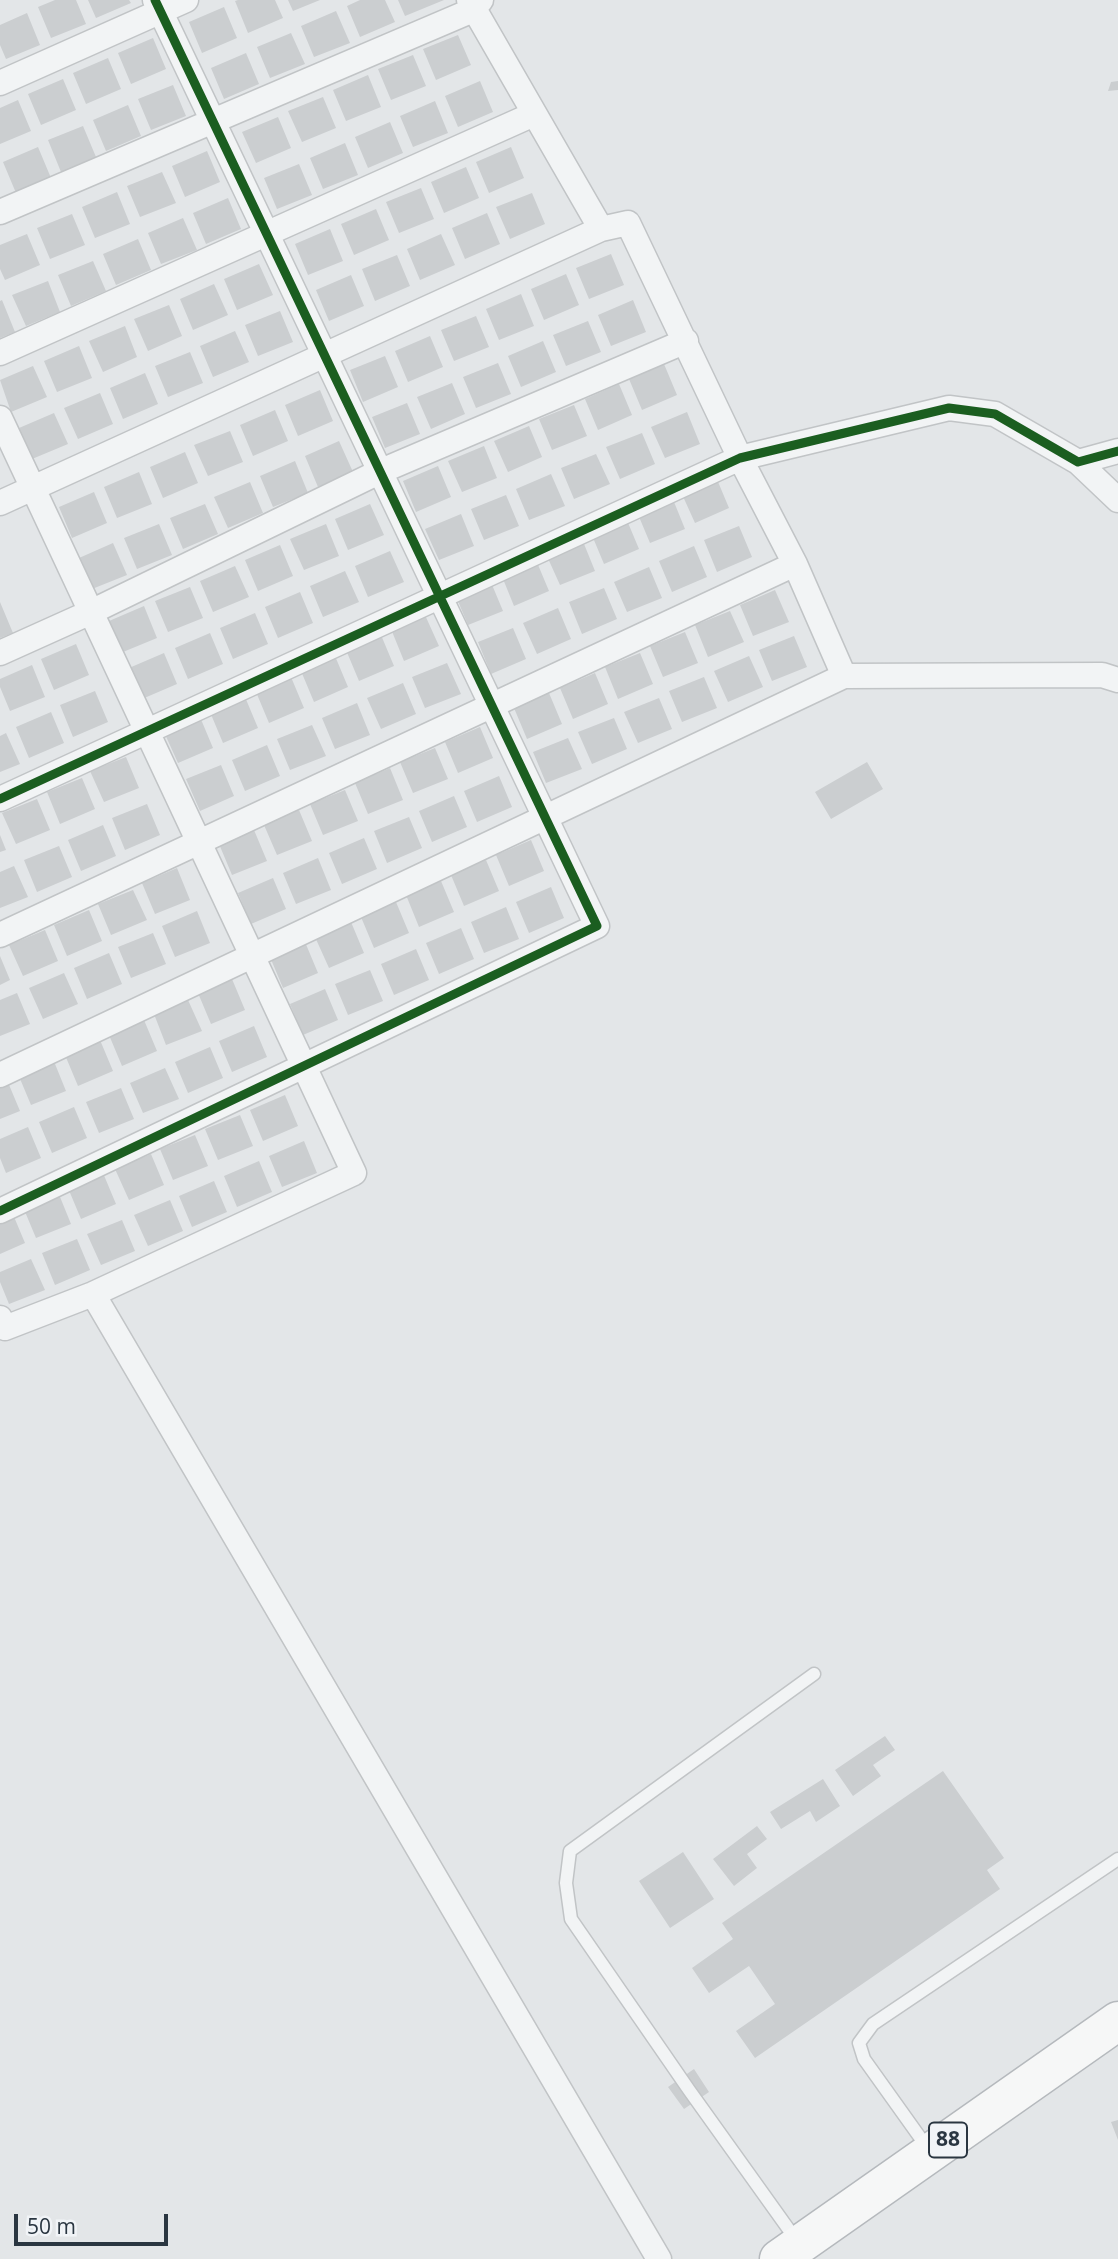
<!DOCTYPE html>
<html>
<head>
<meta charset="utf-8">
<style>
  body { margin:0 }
  #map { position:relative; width:1118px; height:2259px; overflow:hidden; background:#e3e6e8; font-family:"Open Sans",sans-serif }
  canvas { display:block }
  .scale { position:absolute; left:14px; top:2214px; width:154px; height:32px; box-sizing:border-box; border:4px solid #2a3641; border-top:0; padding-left:9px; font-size:21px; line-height:24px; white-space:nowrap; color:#2a3641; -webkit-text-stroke:5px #f1f4f7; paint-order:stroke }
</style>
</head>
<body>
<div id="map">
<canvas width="1118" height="2259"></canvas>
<div class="scale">50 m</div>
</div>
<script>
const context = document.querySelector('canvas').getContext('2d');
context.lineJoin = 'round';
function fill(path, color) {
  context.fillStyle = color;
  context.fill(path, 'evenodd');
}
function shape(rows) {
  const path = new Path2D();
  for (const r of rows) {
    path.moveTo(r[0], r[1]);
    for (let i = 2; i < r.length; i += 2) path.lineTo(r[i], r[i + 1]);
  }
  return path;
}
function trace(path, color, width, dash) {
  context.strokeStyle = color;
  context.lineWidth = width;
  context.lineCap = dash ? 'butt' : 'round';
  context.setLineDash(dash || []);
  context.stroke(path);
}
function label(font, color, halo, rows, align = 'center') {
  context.font = font + ' "Open Sans",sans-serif';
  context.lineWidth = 5;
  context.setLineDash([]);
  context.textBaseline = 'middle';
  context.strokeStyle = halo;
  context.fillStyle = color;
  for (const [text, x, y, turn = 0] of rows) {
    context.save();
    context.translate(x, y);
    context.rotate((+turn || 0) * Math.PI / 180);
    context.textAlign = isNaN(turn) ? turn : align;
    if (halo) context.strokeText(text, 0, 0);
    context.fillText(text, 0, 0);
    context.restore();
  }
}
const building = shape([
  [55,0,76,0,86,24,51,38,38,7],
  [88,0,129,0,131,3,96,18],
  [238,0,275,0,283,18,248,33,235,1],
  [288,0,320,0,293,11],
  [360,0,385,0,395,22,360,37,347,6],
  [398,0,444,0,405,16],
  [224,7,237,38,202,53,189,22],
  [336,11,350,43,314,57,301,26],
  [27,13,40,45,6,59,0,45,0,25],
  [291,33,305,64,270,78,257,47],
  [458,35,471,65,436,80,423,49],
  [153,38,166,69,131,84,118,53],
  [246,53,259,84,224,99,211,68],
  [413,55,426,86,391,100,378,69],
  [108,58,121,89,86,104,73,73],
  [368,75,381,107,346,121,333,90],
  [63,79,76,110,41,125,28,94],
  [480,81,493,112,458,127,445,96],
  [1118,81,1118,90,1108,91,1111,82],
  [173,85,186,116,151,130,138,99],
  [323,97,336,128,302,142,288,111],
  [18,100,31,131,0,144,0,108],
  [435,101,448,133,413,147,400,116],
  [128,105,141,136,106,151,93,120],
  [278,117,291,148,256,163,242,132],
  [390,122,403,153,368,168,355,137],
  [83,126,96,157,61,172,48,140],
  [345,143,358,175,323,189,310,158],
  [38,147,51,178,16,193,3,162],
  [511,147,524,178,489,193,476,162],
  [207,151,220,182,185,197,172,166],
  [299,164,312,195,277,209,264,178],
  [466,167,479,198,444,213,431,182],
  [162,172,176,203,140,217,127,186],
  [421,188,434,219,399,233,386,202],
  [117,192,130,224,95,238,82,207],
  [532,193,545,224,510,239,496,207],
  [228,198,241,229,206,244,193,213],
  [376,209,389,240,354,255,341,224],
  [487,213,500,244,465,259,452,228],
  [72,214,85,245,50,259,37,228],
  [183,218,197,250,161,264,148,233],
  [330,229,343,261,308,275,295,244],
  [27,234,40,265,5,280,0,269,0,245],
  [441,234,455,265,420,280,407,249],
  [138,239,151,270,116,285,103,254],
  [611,254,624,285,589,299,576,268],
  [397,255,410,286,375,301,362,269],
  [93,261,106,291,71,306,58,275],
  [259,264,273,295,237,310,224,279],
  [566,274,579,305,544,320,531,289],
  [351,275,364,306,329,321,316,290],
  [48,281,60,312,26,326,12,295],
  [214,284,228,315,193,330,180,299],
  [521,294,534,326,499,340,486,309],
  [2,300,15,332,0,338,0,301],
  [633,300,646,332,611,346,598,315],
  [169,305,182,336,148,351,134,319],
  [280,311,293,342,258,356,245,325],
  [476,316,489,347,454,361,441,330],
  [588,321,601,352,566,366,553,335],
  [125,326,137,357,103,372,89,341],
  [235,331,249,362,213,377,200,346],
  [430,336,443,367,408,382,395,351],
  [543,341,556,372,521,387,508,356],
  [79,346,92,378,57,392,44,361],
  [190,352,203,383,168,397,155,366],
  [385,356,398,387,363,402,350,370],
  [498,363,511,394,476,408,463,377],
  [664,364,677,395,642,410,629,379],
  [33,366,47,397,11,412,0,380],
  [145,373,158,404,123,419,110,388],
  [452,383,465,414,431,429,417,397],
  [619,384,632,415,598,430,585,399],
  [320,390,333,421,298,436,285,405],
  [100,393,113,424,78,439,64,408],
  [407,403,420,434,385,448,372,417],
  [574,405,587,436,552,450,539,419],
  [275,410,288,441,253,456,240,425],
  [687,412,700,444,665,458,651,427],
  [54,413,68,444,32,459,19,428],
  [529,426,542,457,508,472,494,441],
  [230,431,243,462,208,476,194,445],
  [642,433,655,464,620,479,606,447],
  [339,441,353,472,318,487,305,456],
  [484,446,497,478,462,492,448,461],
  [185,452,198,483,163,498,150,467],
  [596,454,610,484,574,499,561,468],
  [295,461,308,493,273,507,260,476],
  [438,466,451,497,416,512,403,481],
  [139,472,152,504,117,518,104,487],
  [551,474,565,506,529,520,516,489],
  [716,477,729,508,695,523,681,492],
  [250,482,263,513,228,528,214,497],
  [94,492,107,523,72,538,59,507],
  [506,495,519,526,484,540,471,509],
  [672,497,685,529,650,543,637,512],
  [205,504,218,534,183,549,170,518],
  [370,504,384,535,348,550,335,519],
  [461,514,474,546,439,560,425,529],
  [626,518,639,549,604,564,591,533],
  [159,524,172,555,137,569,124,538],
  [326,524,339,556,304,570,290,539],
  [739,526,752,557,717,572,704,540],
  [582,539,595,571,560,585,546,554],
  [113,543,127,575,92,589,79,558],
  [280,545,293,576,258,591,245,560],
  [694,546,707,577,672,592,659,561],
  [390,551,404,582,368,597,355,566],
  [536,560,549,591,514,606,501,574],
  [235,566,249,597,213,612,200,581],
  [649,567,662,598,627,612,614,582],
  [345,571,359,602,323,617,310,586],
  [490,580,503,611,468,625,455,594],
  [190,587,203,618,168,632,155,601],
  [604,588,617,619,582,634,569,602],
  [775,590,789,622,753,636,740,605],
  [300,592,313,623,278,638,265,607],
  [0,602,13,633,0,638],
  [144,606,157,638,123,652,109,621],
  [558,608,571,639,537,654,523,623],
  [730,611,744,642,708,657,695,625],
  [255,613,268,644,233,659,220,628],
  [425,615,439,646,404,661,391,629],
  [513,628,526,659,491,674,478,642],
  [685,632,698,663,663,677,650,646],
  [210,633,223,664,188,679,175,648],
  [381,635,394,666,359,681,346,650],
  [794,636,807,667,772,681,759,650],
  [76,644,89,675,54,690,41,659],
  [164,653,177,684,142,699,129,668],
  [640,653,653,684,618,699,605,667],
  [335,656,348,687,314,702,301,671],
  [749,656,763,687,728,702,714,671],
  [447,663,461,694,425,708,412,677],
  [32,665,45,697,10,711,0,687,0,679],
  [595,673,608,704,573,719,560,688],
  [291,677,304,708,269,723,256,692],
  [704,677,717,708,682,722,669,691],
  [403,683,416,714,381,729,367,698],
  [95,691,108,722,73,737,60,705],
  [549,693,562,724,527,739,514,708],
  [245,697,258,728,223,743,210,712],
  [659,698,672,729,638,743,624,712],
  [357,703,370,735,335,749,322,718],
  [51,712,64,743,29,758,16,727],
  [200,717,213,748,178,763,164,732],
  [614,718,627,749,592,764,578,732],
  [312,725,326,756,290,770,277,739],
  [480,727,493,758,458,773,445,742],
  [6,733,20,764,0,772,0,736],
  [568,738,582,769,546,783,533,752],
  [267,745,280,776,245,791,232,760],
  [435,748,448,779,413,793,400,762],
  [126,757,139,788,104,802,90,771],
  [867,762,883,789,831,819,815,792],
  [221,765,234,796,200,811,186,779],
  [390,768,403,800,368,814,355,783],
  [499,776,512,807,477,822,464,791],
  [82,778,95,809,60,824,47,792],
  [345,790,358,821,323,835,310,804],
  [454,796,467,827,432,842,419,811],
  [37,799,50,830,16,844,2,813],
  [147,804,160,835,125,850,112,818],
  [299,810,312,841,277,855,264,825],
  [409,817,422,848,387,863,374,831],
  [103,825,116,856,81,871,68,840],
  [254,830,267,861,232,875,219,844],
  [0,835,6,850,0,852],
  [364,838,377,869,342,884,329,853],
  [531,840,544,871,509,886,496,855],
  [59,846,72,877,37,892,24,860],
  [318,858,331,890,296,904,283,873],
  [486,860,499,891,464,906,451,875],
  [14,866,28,897,0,908,0,872],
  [177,868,190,900,155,914,142,883],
  [273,878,286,909,251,924,238,893],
  [441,881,454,912,419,927,406,895],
  [551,887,564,918,529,933,516,902],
  [133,890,147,920,111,935,98,904],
  [396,902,409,933,374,948,361,917],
  [506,907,519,939,484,953,471,922],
  [89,910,102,941,67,956,54,925],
  [197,911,210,943,175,957,162,926],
  [351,922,364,953,329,968,315,937],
  [461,928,474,959,439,974,426,943],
  [45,930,58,961,23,976,9,945],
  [153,933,166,964,131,978,118,947],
  [305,942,318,973,283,988,270,957],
  [416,949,429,980,394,995,381,964],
  [109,953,122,984,87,999,74,968],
  [0,956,10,980,0,985],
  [370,970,383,1001,348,1015,335,984],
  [64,973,78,1004,43,1019,29,988],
  [232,979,245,1010,211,1024,198,993],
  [325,989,338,1020,303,1035,290,1004],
  [17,993,30,1024,0,1036,0,1000],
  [188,1000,202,1031,166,1045,154,1014],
  [144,1020,157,1051,122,1066,109,1035],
  [254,1026,267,1057,232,1072,219,1041],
  [100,1040,113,1071,78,1086,65,1055],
  [210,1047,223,1078,188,1093,175,1062],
  [53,1059,66,1091,31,1105,18,1074],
  [165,1068,179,1099,143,1113,130,1083],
  [7,1080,20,1111,0,1119,0,1083],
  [121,1088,134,1119,99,1133,86,1102],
  [285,1095,298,1126,263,1141,250,1110],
  [74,1107,87,1138,52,1153,39,1122],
  [240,1115,253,1146,218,1160,205,1129],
  [28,1127,41,1158,6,1173,0,1158,0,1139],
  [195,1135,208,1166,173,1180,160,1149],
  [304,1141,317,1173,282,1187,269,1156],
  [151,1154,164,1185,129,1200,115,1169],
  [259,1161,272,1192,237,1207,224,1176],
  [103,1173,116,1204,81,1219,68,1188],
  [214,1181,227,1212,192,1227,179,1196],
  [58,1192,71,1224,36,1238,23,1207],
  [170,1200,183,1231,148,1246,134,1215],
  [12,1212,25,1243,0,1254,0,1218],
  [122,1220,135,1251,101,1265,87,1234],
  [77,1239,90,1270,55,1285,42,1253],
  [31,1259,45,1290,9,1304,0,1282,0,1272],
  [885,1736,895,1750,873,1765,881,1776,853,1796,835,1770],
  [943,1771,1004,1858,987,1870,1000,1889,755,2058,736,2031,775,2004,749,1966,709,1993,692,1968,733,1939,722,1923],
  [823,1779,840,1806,816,1822,810,1811,781,1829,770,1812],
  [757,1826,767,1839,747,1854,757,1868,734,1886,713,1859],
  [683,1852,714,1899,670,1928,639,1881],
  [694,2069,709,2092,684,2109,668,2087],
  [1118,2120,1118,2140,1111,2122]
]);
const service = shape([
  [929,2150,864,2059,859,2043,873,2024,1118,1859],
  [797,2241,689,2090,571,1919,566,1883,570,1851,814,1674]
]);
const minor = shape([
  [469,0,601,229,628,223,740,458,795,564,844,676],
  [0,83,186,0],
  [0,212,473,10,481,0],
  [0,353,534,114],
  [0,418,354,1173,93,1294,5,1328,0,1318],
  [1078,462,1118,500],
  [0,503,601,229],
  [0,653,91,612,379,472,686,341],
  [0,799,740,458,949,408,995,414,1078,462,1118,451],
  [0,935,795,564],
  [0,1075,844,676,1102,675,1118,680],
  [0,1211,597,926,155,0],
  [93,1294,659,2259]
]);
const trunk = shape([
  [779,2259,1118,2021]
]);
const cycleway = shape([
  [0,799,740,458,949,408,995,414,1078,462,1118,451],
  [0,1211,597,926,155,0]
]);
const shields = [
  [948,2140,38]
];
const shieldNames = [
  ["88",948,2140]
];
fill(building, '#cbced0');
trace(service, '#c1c4c6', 15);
trace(minor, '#c1c4c6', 27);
trace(trunk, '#b5b9bd', 41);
trace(service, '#f2f4f5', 12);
trace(minor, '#f2f4f5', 24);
trace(trunk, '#f6f7f7', 38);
trace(cycleway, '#1b5e20', 9);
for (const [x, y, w] of shields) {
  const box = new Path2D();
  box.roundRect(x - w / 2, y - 17.5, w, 35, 5);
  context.fillStyle = '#f1f4f7';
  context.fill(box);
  trace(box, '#2a3641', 2);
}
label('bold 21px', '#2a3641', null, shieldNames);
</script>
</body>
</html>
